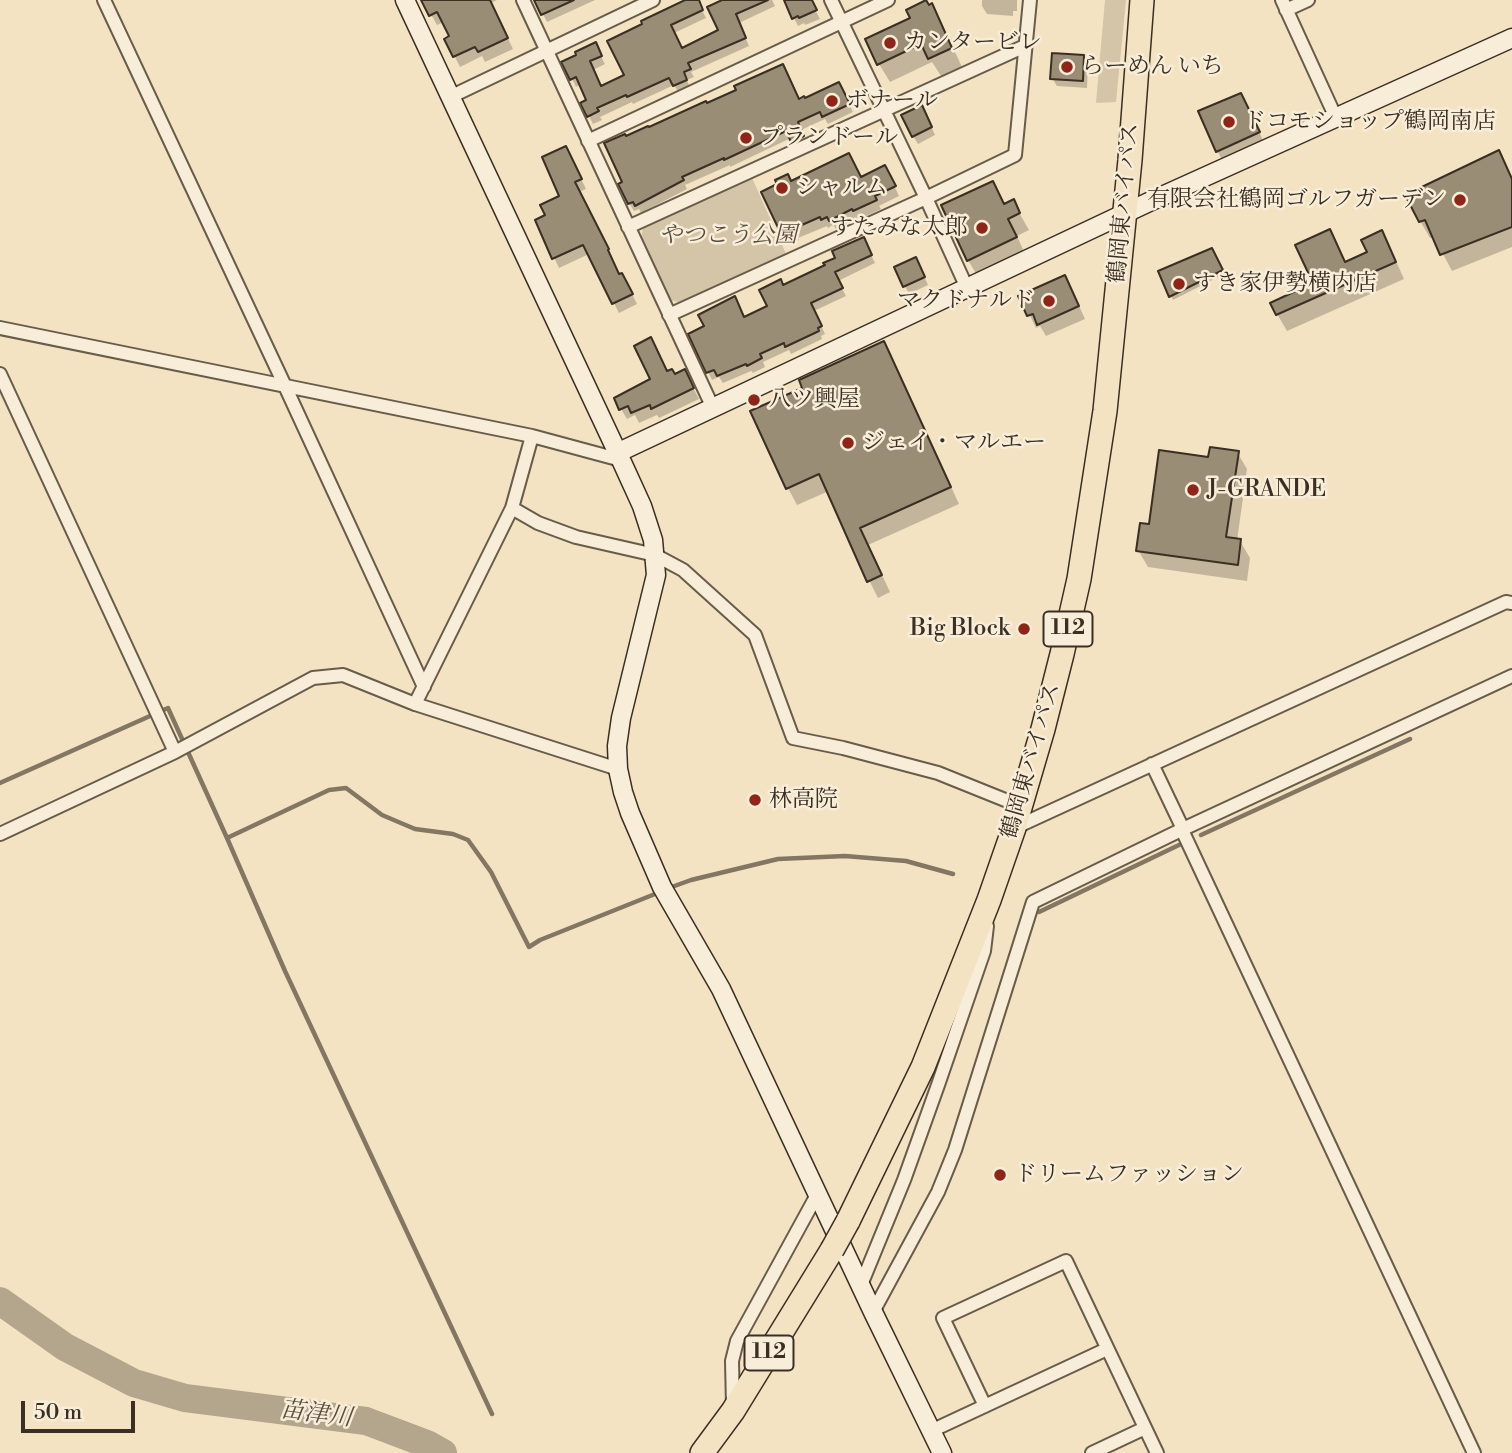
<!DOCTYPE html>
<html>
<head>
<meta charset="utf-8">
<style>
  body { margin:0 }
  #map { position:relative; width:1512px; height:1453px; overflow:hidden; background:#f3e3c3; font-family:"Libre Bodoni",serif }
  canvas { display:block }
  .scale { position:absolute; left:21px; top:1401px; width:114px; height:32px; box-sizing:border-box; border:4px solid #3a2f22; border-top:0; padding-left:9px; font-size:21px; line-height:24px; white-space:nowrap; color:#3a2f22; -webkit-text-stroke:5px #f7edd8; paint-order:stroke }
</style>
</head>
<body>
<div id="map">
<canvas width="1512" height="1453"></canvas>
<div class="scale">50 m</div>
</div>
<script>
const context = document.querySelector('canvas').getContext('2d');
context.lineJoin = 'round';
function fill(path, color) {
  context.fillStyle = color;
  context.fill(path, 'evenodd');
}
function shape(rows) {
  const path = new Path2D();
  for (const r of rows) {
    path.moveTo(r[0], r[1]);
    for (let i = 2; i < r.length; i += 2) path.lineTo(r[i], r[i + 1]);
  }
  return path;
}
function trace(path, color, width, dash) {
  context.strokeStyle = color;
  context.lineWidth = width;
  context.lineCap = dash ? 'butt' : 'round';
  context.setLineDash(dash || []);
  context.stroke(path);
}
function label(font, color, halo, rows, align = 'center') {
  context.font = font + ' "Libre Bodoni","Noto Serif JP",serif';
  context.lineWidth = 5;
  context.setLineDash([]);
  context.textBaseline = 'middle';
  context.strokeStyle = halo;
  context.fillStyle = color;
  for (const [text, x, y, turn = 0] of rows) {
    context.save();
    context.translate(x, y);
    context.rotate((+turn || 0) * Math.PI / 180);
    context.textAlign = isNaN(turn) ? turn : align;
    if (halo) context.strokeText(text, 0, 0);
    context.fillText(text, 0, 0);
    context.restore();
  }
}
const green = shape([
  [1105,0,1126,0,1116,102,1096,103],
  [752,178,787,256,684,303,668,300,641,240,643,227]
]);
const shadow = shape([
  [423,0,497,0,491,3,513,49,485,62,482,56,460,67,446,39,451,37,444,22,437,25],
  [536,0,595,0,547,22],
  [689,0,697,0,706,18,674,33,682,50,721,31,726,0,772,0,775,6,739,23,749,46,691,72,694,77,687,80,690,88,679,93,674,85,633,104,632,102,600,117,602,120,593,124,589,116,589,101,581,84,576,87,564,62,599,53,605,64,593,70,601,88,626,76],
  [800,0,810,0,820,19,805,25,804,23,798,26,794,18],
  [982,0,1017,0,1017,11,1013,11,1013,16,987,14,982,6],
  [931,5,942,24,962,67,941,76,932,62,890,82,879,64,912,19],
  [1083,56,1088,64,1087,88,1057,86,1052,78],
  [843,92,853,112,828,124,825,119,801,130,807,144,797,149,791,138,730,167,730,165,685,185,687,189,641,213,639,209,634,211,629,203,624,183,625,138,707,105,799,101],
  [1248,107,1265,145,1224,163,1217,151],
  [926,115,935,135,918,144,913,136],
  [1498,153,1512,178,1512,247,1452,271,1434,237,1430,238,1420,221],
  [571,158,586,189,579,192,613,259,611,260,619,276,627,284,637,304,619,313,589,254,559,268,537,221,547,216,562,197],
  [890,177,899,196,879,206,881,209,860,219,859,217,836,229,833,225,828,228,827,226,798,238,799,240,788,244,783,235,791,183],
  [993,183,1005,205,1013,202,1029,230,1017,236,1025,254,978,277,968,260],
  [1329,231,1346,263,1391,250,1404,279,1287,331,1277,314,1315,284],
  [867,247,875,263,838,281,846,296,814,311,825,334,821,336,822,339,791,354,789,350,763,362,765,367,753,373,751,371,723,383,719,377,712,380,708,372,744,319,770,307,783,287],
  [1211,250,1224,274,1173,300,1160,272],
  [920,267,928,285,909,294,905,286],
  [1072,290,1085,319,1046,336,1040,326,1036,328,1021,297],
  [883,343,893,360,959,504,868,545,890,592,878,598,850,542,829,491,797,505,788,488,804,388],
  [667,373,690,382,699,399,659,418,657,415,639,423,635,415,627,419,621,409],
  [1237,452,1247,469,1237,541,1240,541,1250,558,1247,581,1148,567,1138,550,1150,526,1210,459]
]);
const stream = shape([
  [0,783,168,708,227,838,285,971,492,1414],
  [1201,835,1410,739],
  [227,838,329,790,346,788,382,815,415,829,453,834,468,840,491,872,529,947,540,940,660,892],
  [669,888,691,880,778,859,845,856,906,861,953,874],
  [1039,912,1179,845]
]);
const river = shape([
  [0,1301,65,1347,134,1383,185,1398,366,1421,427,1444,443,1453]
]);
const building = shape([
  [421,0,490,0,508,38,478,52,475,47,453,57,444,39,449,36,437,12,429,16,421,0],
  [534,0,574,0,541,15,534,0],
  [685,0,699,0,703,10,671,25,682,48,718,30,707,7,722,0,768,0,736,14,746,38,688,63,691,69,684,72,687,80,673,86,669,78,627,97,626,95,597,108,599,111,587,117,580,103,586,100,576,77,570,80,561,62,576,55,575,52,596,42,602,56,590,61,601,86,624,75,607,41,642,24,641,21,685,0],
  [784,0,812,0,817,10,799,18,798,16,792,19,784,0],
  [926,0,929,5,932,3,952,48,928,59,921,44,877,65,865,39,910,18,906,10,926,0],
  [1052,53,1084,55,1083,81,1050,79,1052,53],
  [783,64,799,99,804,96,805,98,839,82,850,104,822,117,820,112,798,122,804,136,791,142,786,131,724,160,724,158,682,177,684,180,635,206,633,202,628,204,618,184,622,182,604,143,625,134,626,136,648,126,649,127,706,101,707,103,736,90,734,86,783,64],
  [1241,93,1260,132,1216,152,1198,111,1241,93],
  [922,105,932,127,912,137,901,115,922,105],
  [566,146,582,179,575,182,609,249,608,250,619,274,622,273,633,294,612,304,583,245,552,259,535,220,545,215,540,205,559,196,542,157,566,146],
  [1499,150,1512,179,1512,227,1440,255,1425,220,1419,222,1405,195,1499,150],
  [849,153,861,177,885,165,896,186,875,196,877,200,853,211,852,209,829,221,827,217,821,220,820,217,795,228,795,230,782,236,761,192,777,184,775,180,788,174,791,181,849,153],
  [993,181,1004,204,1014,199,1020,213,1008,219,1017,237,967,261,941,205,993,181],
  [1330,229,1345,262,1367,252,1361,240,1382,230,1396,262,1276,315,1270,303,1313,283,1295,245,1330,229],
  [864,237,872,255,835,272,843,288,811,303,822,326,818,328,819,331,785,347,784,343,760,354,762,358,747,366,746,364,717,376,714,370,706,373,688,334,704,326,698,315,735,296,744,317,767,306,759,290,781,279,783,285,825,265,823,263,835,258,832,251,864,237],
  [1212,248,1223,270,1169,297,1158,271,1212,248],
  [916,257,925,277,903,287,894,267,916,257],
  [1065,275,1079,306,1037,325,1033,314,1027,316,1018,296,1065,275],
  [651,337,667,371,672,369,675,374,685,369,694,388,651,409,650,405,631,413,628,406,619,410,614,398,650,379,634,346,651,337],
  [884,341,951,487,860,528,882,575,867,582,819,474,786,489,750,411,802,388,799,380,884,341],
  [1210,447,1239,451,1226,537,1241,539,1238,565,1136,551,1140,523,1149,524,1159,450,1208,457,1210,447]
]);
const street = shape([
  [104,0,285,386,424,687],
  [523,0,713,408],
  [831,0,926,198,967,288],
  [1282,0,1336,118],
  [1286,10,1308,0],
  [450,97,653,0],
  [588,141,888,0],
  [628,227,1025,46],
  [669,315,926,198,1015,155,1030,0],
  [0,328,532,436,621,460],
  [0,374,175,752],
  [512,508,538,523,576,537,655,555,683,570,755,635,793,738,843,748,938,773,1020,806],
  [415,704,512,508,532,436],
  [1152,764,1183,829],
  [1014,828,1506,602,1512,603],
  [1182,830,1474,1453],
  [0,834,175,752,313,678,343,675,415,704,618,769],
  [861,1285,904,1180,938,1085,984,951,987,926],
  [873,1312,938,1192,955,1150,1033,902,1183,829,1512,676],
  [733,1406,732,1361,737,1341,818,1193],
  [985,1406,943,1318,1066,1261,1157,1453],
  [931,1431,1107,1349],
  [1092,1453,1145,1428]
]);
const secondary = shape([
  [405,0,621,460,642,506,653,540,656,575,621,718,617,746,618,769,623,792,630,813,662,887,721,989,873,1312,942,1453],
  [617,453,1149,202,1512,38]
]);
const highway = shape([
  [848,1221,923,1067,989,900,1014,828,1043,729,1062,654,1079,579,1105,411,1130,160,1142,0],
  [702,1453,733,1411,832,1250]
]);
const highwayBridge = shape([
  [832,1250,848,1221]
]);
const markers = [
  [890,43,7,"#8f2418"],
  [1067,67,7,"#8f2418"],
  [832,101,7,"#8f2418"],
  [1229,122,7,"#8f2418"],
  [746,138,7,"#8f2418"],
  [782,188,7,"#8f2418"],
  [1460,200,7,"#8f2418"],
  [982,228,7,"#8f2418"],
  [1179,284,7,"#8f2418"],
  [1049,301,7,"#8f2418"],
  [754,400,7,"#8f2418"],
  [848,443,7,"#8f2418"],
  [1193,490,7,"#8f2418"],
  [1024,629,7,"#8f2418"],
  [755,800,7,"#8f2418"],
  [1000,1175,7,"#8f2418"]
];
const shields = [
  [1068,629,49],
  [769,1353,49]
];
const shieldNames = [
  ["112",1068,629],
  ["112",769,1353]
];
const poiNames = [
  ["カンタービレ",904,43],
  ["らーめん いち",1081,67],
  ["ボナール",846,101],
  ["ドコモショップ鶴岡南店",1243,122],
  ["プランドール",760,138],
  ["シャルム",796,188],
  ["有限会社鶴岡ゴルフガーデン",1446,200,"right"],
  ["すたみな太郎",968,228,"right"],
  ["すき家伊勢横内店",1193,284],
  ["マクドナルド",1035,301,"right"],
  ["八ツ興屋",768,400],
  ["ジェイ・マルエー",862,443],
  ["J-GRANDE",1207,490],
  ["Big Block",1010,629,"right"],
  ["林高院",769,800],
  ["ドリームファッション",1014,1175]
];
const streetNames = [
  ["鶴岡東バイパス",1125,203,-85],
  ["鶴岡東バイパス",1032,761,-74]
];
const parkNames = [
  ["やつこう公園",728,236]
];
const waterNames = [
  ["苗津川",316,1415,7]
];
fill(green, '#d4c4a8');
fill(shadow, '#0003');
trace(stream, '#837662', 4.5);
trace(river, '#b4a68c', 28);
fill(building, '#9a8d76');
trace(building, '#3a2f22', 2);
trace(street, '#685c4a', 16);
trace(secondary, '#3a2f22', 21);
trace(highway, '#3a2f22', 26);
trace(street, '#f7edd8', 12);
trace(secondary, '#f7edd8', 18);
trace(highway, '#f3e3c3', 23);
trace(highwayBridge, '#3a2f22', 26, []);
trace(highwayBridge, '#f3e3c3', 23);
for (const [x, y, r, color] of markers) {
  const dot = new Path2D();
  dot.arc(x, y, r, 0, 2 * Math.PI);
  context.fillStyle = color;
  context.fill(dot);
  trace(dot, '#f7edd8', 2.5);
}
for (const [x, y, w] of shields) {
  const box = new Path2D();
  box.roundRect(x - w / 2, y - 17.5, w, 35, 5);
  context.fillStyle = '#f7edd8';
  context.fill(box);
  trace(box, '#3a2f22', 2);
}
label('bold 21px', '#3a2f22', null, shieldNames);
label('23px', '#3a2f22', '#f7edd8', poiNames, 'left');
label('23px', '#3a2f22', '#f7edd8', streetNames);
label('italic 23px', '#594d3d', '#f7edd8', parkNames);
label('italic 24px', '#584d3c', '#f7edd8', waterNames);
</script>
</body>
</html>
